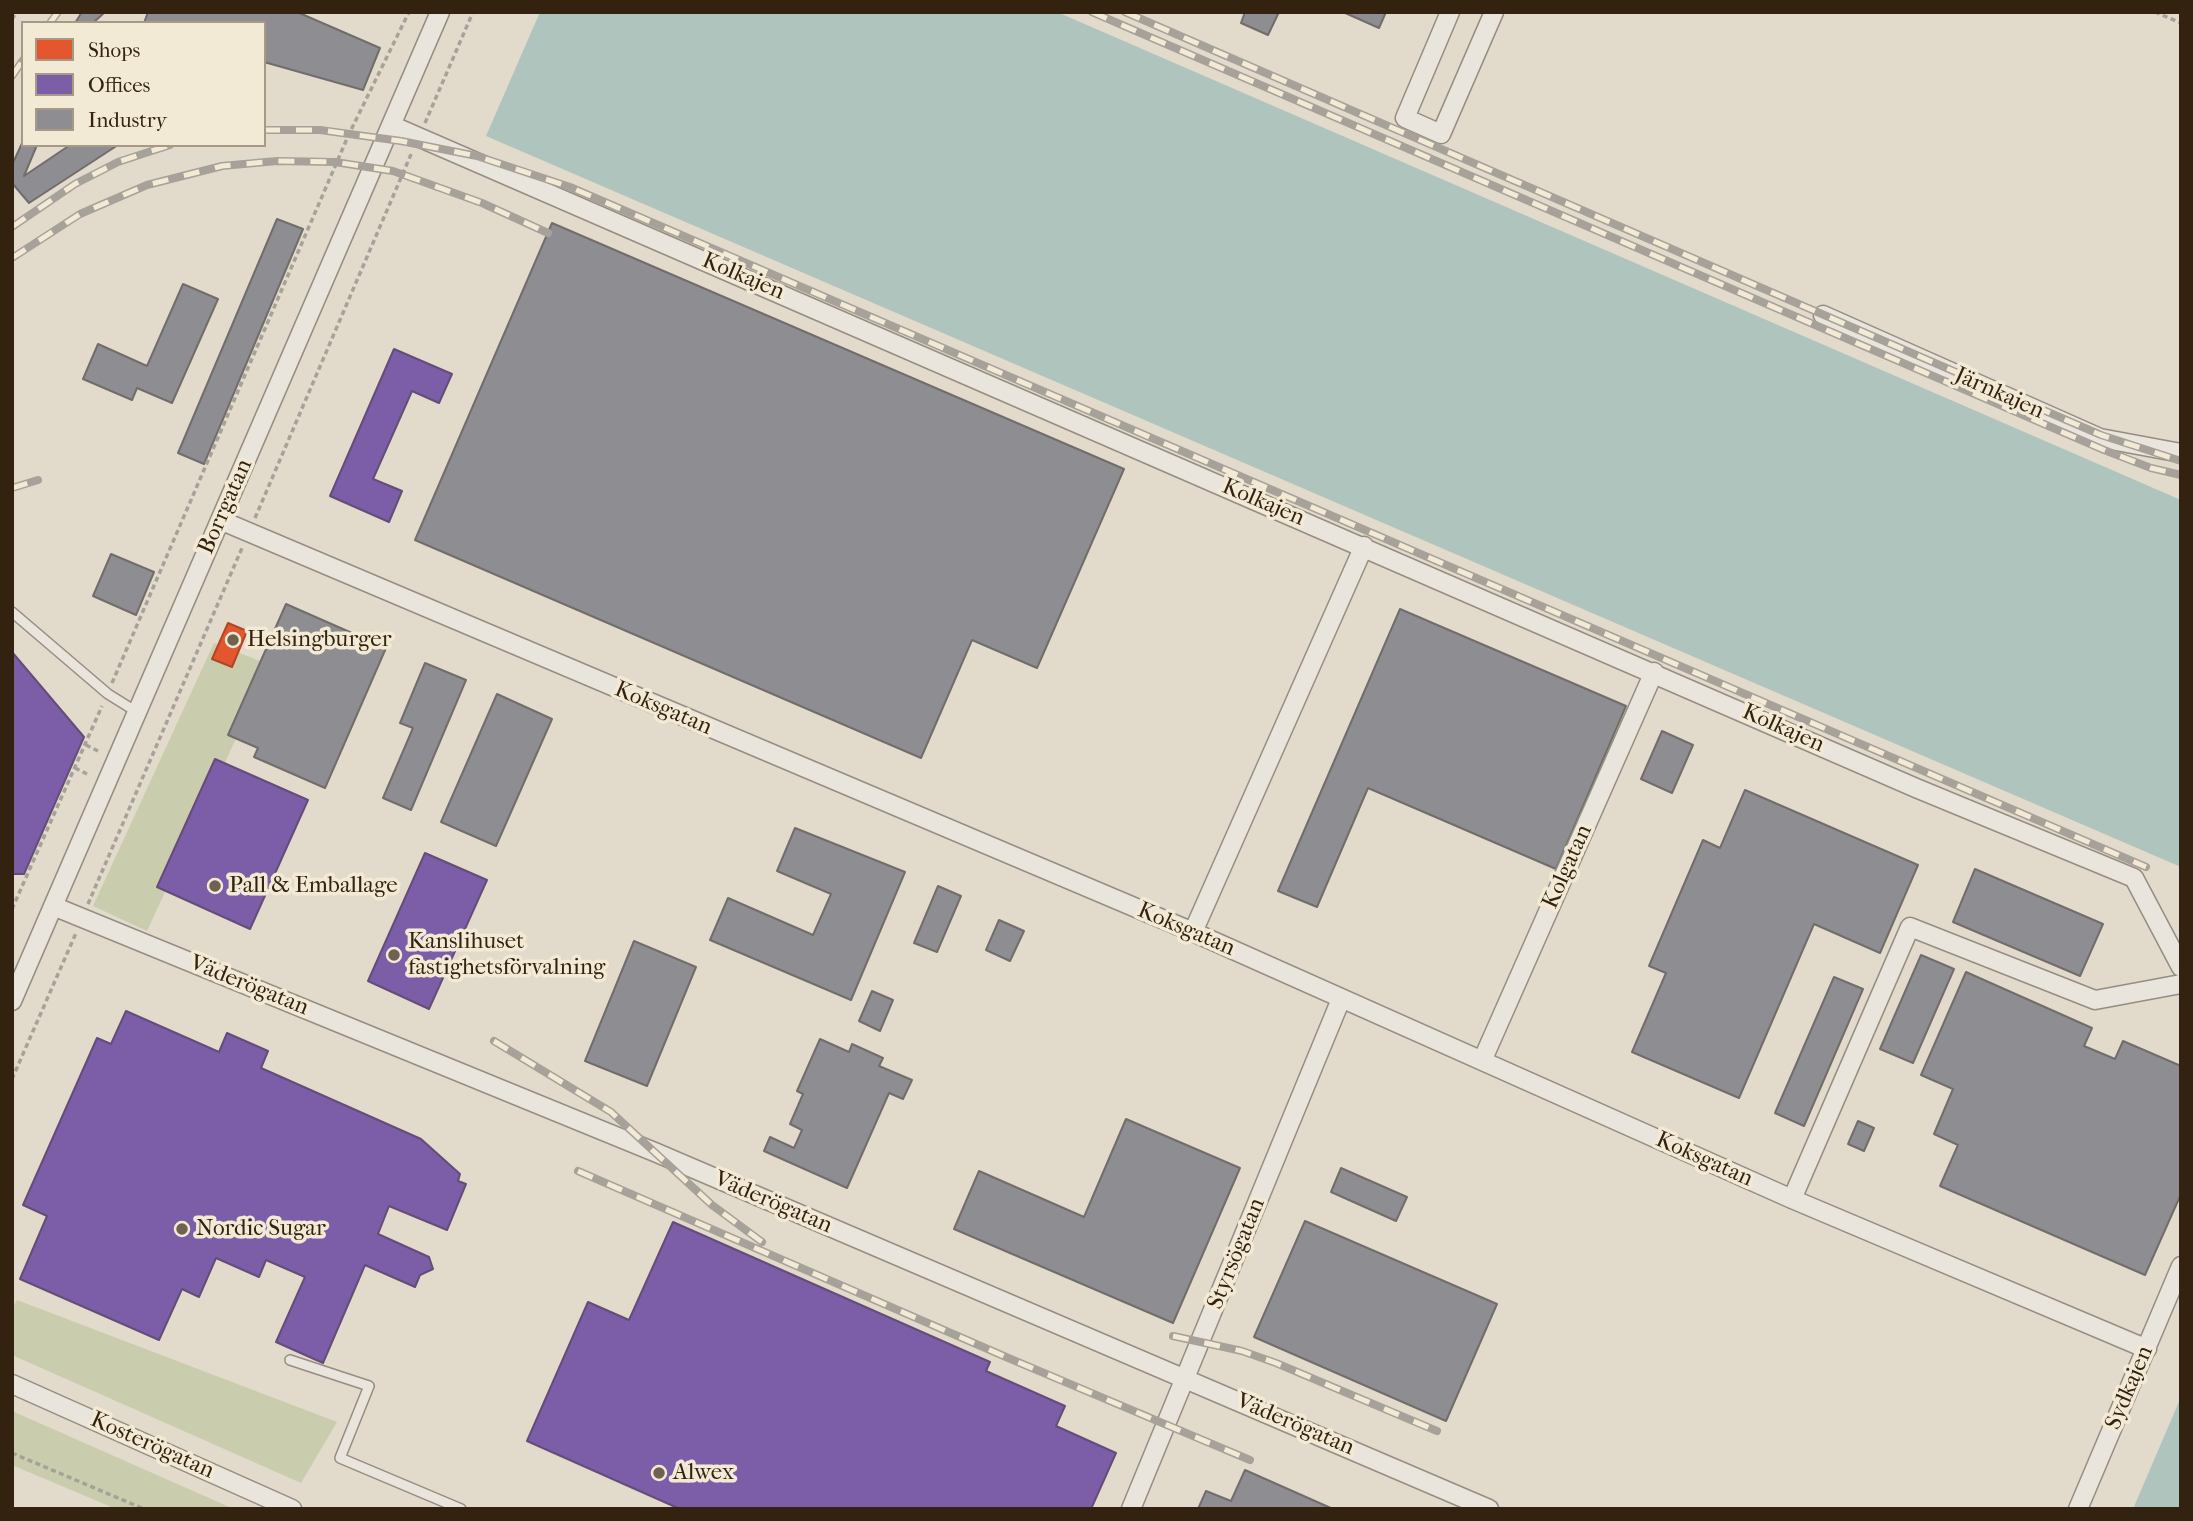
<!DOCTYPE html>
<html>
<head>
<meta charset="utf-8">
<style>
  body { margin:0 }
  #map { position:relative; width:2193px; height:1521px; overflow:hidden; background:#e2daca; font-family:"IM FELL French Canon",serif }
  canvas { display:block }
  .frame { position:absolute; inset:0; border:14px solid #32220f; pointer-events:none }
  .legend { position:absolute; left:21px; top:21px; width:245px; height:126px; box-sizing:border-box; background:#f3ead6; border:2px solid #a69a86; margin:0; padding:9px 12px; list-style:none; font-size:21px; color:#32220f }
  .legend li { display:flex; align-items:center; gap:14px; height:35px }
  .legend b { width:35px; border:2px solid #a69a86 }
</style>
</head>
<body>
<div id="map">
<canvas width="2193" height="1521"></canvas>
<div class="frame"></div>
<ul class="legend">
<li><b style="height:19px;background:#e4572e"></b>Shops</li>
<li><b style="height:19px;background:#7b5ea7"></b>Offices</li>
<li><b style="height:19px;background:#8d8d92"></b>Industry</li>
</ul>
</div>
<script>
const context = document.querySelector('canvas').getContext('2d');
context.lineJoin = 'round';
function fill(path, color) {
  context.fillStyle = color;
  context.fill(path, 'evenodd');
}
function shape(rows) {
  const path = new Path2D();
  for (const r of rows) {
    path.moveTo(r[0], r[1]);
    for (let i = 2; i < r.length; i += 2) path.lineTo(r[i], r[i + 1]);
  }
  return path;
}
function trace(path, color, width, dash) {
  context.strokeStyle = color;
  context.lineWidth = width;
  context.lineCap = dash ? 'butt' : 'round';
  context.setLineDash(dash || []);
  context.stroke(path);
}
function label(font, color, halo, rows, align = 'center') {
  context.font = font + ' "IM FELL French Canon",serif';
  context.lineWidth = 7;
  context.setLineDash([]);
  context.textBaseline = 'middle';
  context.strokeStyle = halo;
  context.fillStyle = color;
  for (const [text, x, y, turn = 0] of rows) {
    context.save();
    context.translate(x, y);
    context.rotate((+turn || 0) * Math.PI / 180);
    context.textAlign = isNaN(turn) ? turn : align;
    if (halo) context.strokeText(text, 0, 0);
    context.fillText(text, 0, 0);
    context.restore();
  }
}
const green = shape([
  [214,643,270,665,147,931,93,906],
  [17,1300,337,1422,301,1483,12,1355,12,1309],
  [12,1411,234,1509,116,1509,12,1465]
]);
const water = shape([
  [540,12,1057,12,2181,500,2181,867,486,136],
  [2181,1397,2181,1509,2133,1509]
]);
const shops = shape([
  [228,623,247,631,232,667,212,659,228,623]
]);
const offices = shape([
  [394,349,452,374,439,403,412,391,373,479,402,491,389,522,330,496,394,349],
  [12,652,84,737,24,874,12,874,12,652],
  [215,759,308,800,250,929,157,887,215,759],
  [425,853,487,880,429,1009,368,981,425,853],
  [126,1011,219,1052,227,1033,268,1051,261,1068,421,1139,460,1174,458,1181,466,1184,447,1230,389,1206,378,1234,429,1257,433,1269,420,1275,415,1287,365,1265,323,1363,276,1342,305,1277,266,1260,259,1277,216,1258,199,1297,182,1289,159,1340,20,1279,47,1216,23,1205,97,1038,111,1044,126,1011],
  [673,1222,990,1362,986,1371,1065,1406,1056,1426,1116,1453,1091,1509,680,1509,527,1441,588,1302,629,1320,673,1222]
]);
const industry = shape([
  [82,12,105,12,93,23,75,23,82,12],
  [148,12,297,12,380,48,363,90,264,62,264,23,144,23,148,12],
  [1245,12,1279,12,1268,35,1241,23,1245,12],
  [1343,12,1386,12,1379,28,1343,12],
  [23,141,23,145,37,145,24,176,70,145,118,145,29,203,12,183,12,165,23,141],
  [277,219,303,229,204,464,178,453,277,219],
  [552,223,1124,469,1037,668,972,640,921,758,415,540,552,223],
  [183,284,218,299,172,403,137,388,132,400,83,379,98,344,147,366,183,284],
  [111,554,154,572,136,615,93,596,111,554],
  [286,604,386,648,325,788,254,757,258,748,228,735,286,604],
  [1400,609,1626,706,1556,869,1368,788,1317,907,1278,891,1400,609],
  [425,663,466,680,411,810,383,798,413,728,400,723,425,663],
  [497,694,552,719,496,846,441,822,497,694],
  [1662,731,1693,745,1672,793,1641,779,1662,731],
  [1745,790,1918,865,1880,953,1814,924,1739,1098,1632,1052,1666,973,1649,966,1703,840,1720,848,1745,790],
  [795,828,905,872,851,1000,710,940,728,898,813,935,831,894,777,871,795,828],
  [1975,869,2103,924,2080,976,1953,922,1975,869],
  [938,886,961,896,937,952,914,943,938,886],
  [999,920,1024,931,1010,961,986,950,999,920],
  [634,941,696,967,647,1086,585,1061,634,941],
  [1921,955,1954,969,1913,1063,1880,1049,1921,955],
  [1966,972,2092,1028,2084,1046,2115,1059,2123,1041,2181,1066,2181,1194,2145,1275,1940,1186,1958,1145,1934,1134,1953,1089,1921,1075,1966,972],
  [1834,977,1863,989,1804,1126,1775,1113,1834,977],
  [872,991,893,1000,880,1031,859,1021,872,991],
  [820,1039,849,1052,852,1044,883,1058,879,1066,912,1080,903,1099,889,1093,847,1188,764,1151,770,1137,794,1148,802,1130,790,1124,803,1094,797,1091,820,1039],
  [1126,1119,1240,1168,1173,1323,954,1229,979,1171,1084,1217,1126,1119],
  [1858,1121,1874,1128,1864,1151,1848,1144,1858,1121],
  [1341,1168,1407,1197,1396,1221,1331,1192,1341,1168],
  [1305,1221,1497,1304,1446,1421,1254,1337,1305,1221],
  [1245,1470,1333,1509,1198,1509,1206,1491,1231,1501,1245,1470]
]);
const path = shape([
  [2155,12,2181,23],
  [12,19,17,12],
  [425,123,473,12],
  [255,518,412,152],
  [112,683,349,134,409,12],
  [86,745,98,751],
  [75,768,87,774],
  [88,904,242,548],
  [12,909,102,706],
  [12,1079,76,933],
  [12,1453,144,1509]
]);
const lane = shape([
  [12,612,108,694,137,712],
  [290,1360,369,1386,340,1458,461,1509]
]);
const street = shape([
  [1450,12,1405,118,1441,134,1494,12],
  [393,126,1916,788,2134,878,2181,967],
  [1823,315,2100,438,2181,453],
  [220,520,1193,932,1792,1199,2147,1349],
  [53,906,657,1153,1489,1509],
  [1193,932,1364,546],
  [12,1001,440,12],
  [1482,1061,1654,672],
  [1792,1199,1910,927,2095,1000,2181,984],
  [12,1384,292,1509],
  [1131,1509,1341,999],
  [2078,1509,2181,1266]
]);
const rail = shape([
  [1092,12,2104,450,2151,468,2181,475],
  [1125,12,2101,435,2181,461],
  [50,23,58,12],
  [12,76,23,60],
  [264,130,320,130,401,141,477,156,570,187,2146,867],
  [12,227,75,184,118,162,170,145],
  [12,258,80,214,147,185,222,166,277,161,335,162,393,171,482,203,548,233],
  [12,488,38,480],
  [494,1041,611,1112,712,1205,762,1242],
  [578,1171,1006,1357,1250,1460],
  [1173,1336,1242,1351,1276,1363,1437,1431]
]);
const markers = [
  [233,640,7,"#706250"],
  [215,886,7,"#706250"],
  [394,955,7,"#706250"],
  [182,1229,7,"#706250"],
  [659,1473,7,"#706250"]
];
const streetNames = [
  ["Kolkajen",743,277,23],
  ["Järnkajen",1999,394,24],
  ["Kolkajen",1263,503,23],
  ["Borrgatan",226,507,-66],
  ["Koksgatan",663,709,23],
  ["Kolkajen",1783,729,24],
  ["Kolgatan",1568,867,-66],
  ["Koksgatan",1186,930,23],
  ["Väderögatan",249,986,22],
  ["Koksgatan",1704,1160,24],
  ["Väderögatan",773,1203,23],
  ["Styrsögatan",1237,1254,-68],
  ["Sydkajen",2130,1388,-67],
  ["Väderögatan",1295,1425,23],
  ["Kosterögatan",152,1446,24]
];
const poiNames = [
  ["Helsingburger",247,640],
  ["Pall & Emballage",229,886],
  ["Kanslihuset",408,942],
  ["fastighetsförvalning",408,968],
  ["Nordic Sugar",196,1229],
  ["Alwex",673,1473]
];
fill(green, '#c9cdad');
fill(water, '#afc4bd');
fill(shops, '#e4572e');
trace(shops, '#af4725', 2);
fill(offices, '#7b5ea7');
trace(offices, '#654c79', 2);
fill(industry, '#8d8d92');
trace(industry, '#726d6b', 2);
trace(lane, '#948e82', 12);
trace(street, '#948e82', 21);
trace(path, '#a6a199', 3.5, [5, 3.5]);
trace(lane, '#e9e4dc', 9);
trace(street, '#e9e4dc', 18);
trace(rail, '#a6a199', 8);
trace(rail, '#f3ead6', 5, [16]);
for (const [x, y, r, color] of markers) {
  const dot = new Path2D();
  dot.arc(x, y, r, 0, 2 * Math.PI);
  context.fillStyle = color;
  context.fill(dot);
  trace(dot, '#f3ead6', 2.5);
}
label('23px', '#32220f', '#f3ead6', streetNames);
label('23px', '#32220f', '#f3ead6', poiNames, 'left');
</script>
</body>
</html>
